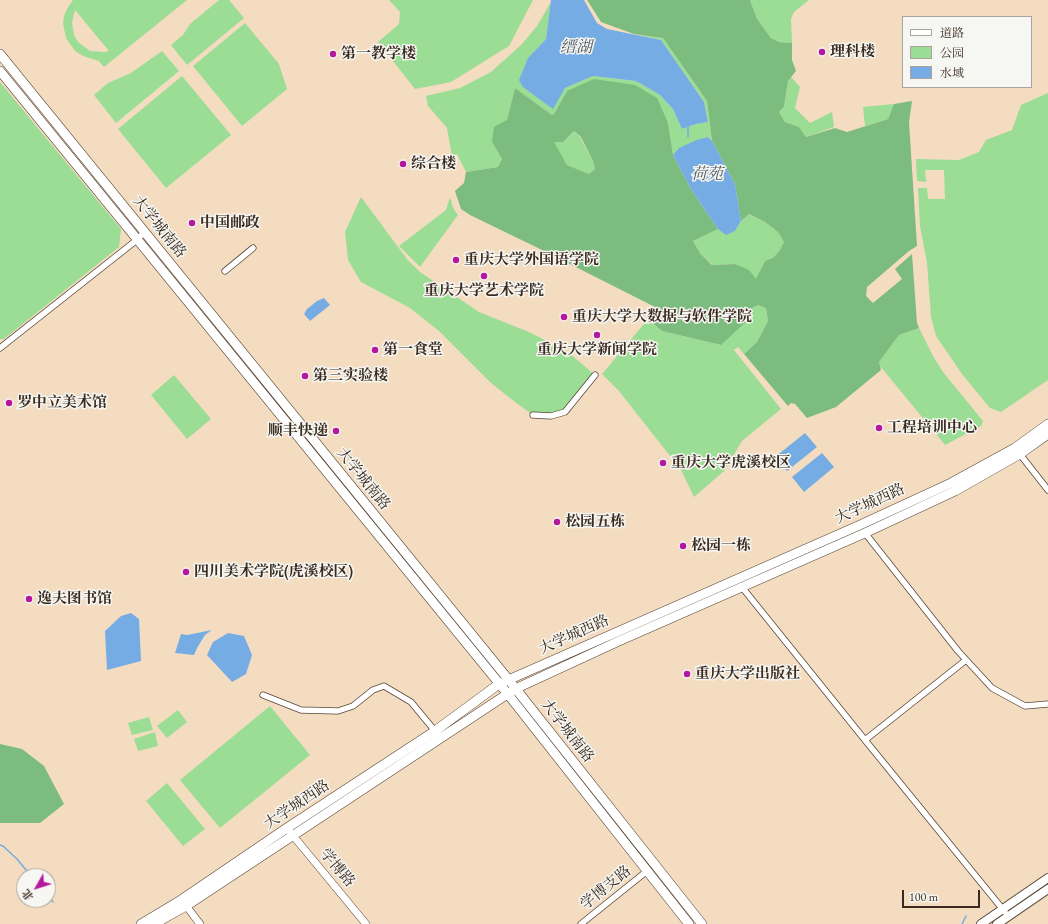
<!DOCTYPE html>
<html>
<head>
<meta charset="utf-8">
<style>
  body { margin:0 }
  #map { position:relative; width:1048px; height:924px; overflow:hidden; background:#f4dcc1; font-family:"EB Garamond","Noto Serif SC",serif }
  canvas { display:block }
  .legend { position:absolute; left:902px; top:16px; width:130px; height:72px; box-sizing:border-box; background:#f6f6f2; border:1px solid #aba49d; margin:0; padding:5px 7px; list-style:none; font-size:12px; color:#3b2a1e }
  .legend li { display:flex; align-items:center; gap:8px; height:20px }
  .legend b { width:20px; border:1px solid #aba49d }
  .north { position:absolute; left:16px; top:868px; width:40px; height:40px; box-sizing:border-box; background:#f6f6f2; border:1px solid #aba49d; border-radius:50%; rotate:231deg; font-size:11px; font-weight:700; line-height:16px; text-align:center; color:#3b2a1e }
  .north::after { content:''; display:block; margin:auto; width:14px; height:18px; background:#b5179e; clip-path:polygon(50% 0,100% 100%,50% 72%,0 100%) }
  .scale { position:absolute; left:902px; top:890px; width:78px; height:18px; box-sizing:border-box; border:2px solid #3b2a1e; border-top:0; padding-left:5px; font-size:12px; line-height:14px; white-space:nowrap; color:#3b2a1e; -webkit-text-stroke:3px #f6f6f2; paint-order:stroke }
</style>
</head>
<body>
<div id="map">
<canvas width="1048" height="924"></canvas>
<ul class="legend">
<li><b style="height:5px;background:#fff"></b>道路</li>
<li><b style="height:11px;background:#9bdd94"></b>公园</li>
<li><b style="height:11px;background:#76ace4"></b>水域</li>
</ul>
<div class="north">北</div>
<div class="scale">100 m</div>
</div>
<script>
const context = document.querySelector('canvas').getContext('2d');
context.lineJoin = 'round';
function fill(path, color) {
  context.fillStyle = color;
  context.fill(path, 'evenodd');
}
function shape(rows) {
  const path = new Path2D();
  for (const r of rows) {
    path.moveTo(r[0], r[1]);
    for (let i = 2; i < r.length; i += 2) path.lineTo(r[i], r[i + 1]);
  }
  return path;
}
function trace(path, color, width, dash) {
  context.strokeStyle = color;
  context.lineWidth = width;
  context.lineCap = dash ? 'butt' : 'round';
  context.setLineDash(dash || []);
  context.stroke(path);
}
function label(font, color, halo, rows, align = 'center') {
  context.font = font + ' "EB Garamond","Noto Serif SC",serif';
  context.lineWidth = 3;
  context.setLineDash([]);
  context.textBaseline = 'middle';
  context.strokeStyle = halo;
  context.fillStyle = color;
  for (const [text, x, y, turn = 0] of rows) {
    context.save();
    context.translate(x, y);
    context.rotate((+turn || 0) * Math.PI / 180);
    context.textAlign = isNaN(turn) ? turn : align;
    if (halo) context.strokeText(text, 0, 0);
    context.fillText(text, 0, 0);
    context.restore();
  }
}
const green = shape([
  [73,0,187,0,104,67,99,61,83,56,75,51,66,38,63,24,64,16,67,9],
  [75,10,109,51,105,52,90,51,78,42,74,35,72,22],
  [219,0,229,0,244,18,187,65,171,45,183,35,190,24],
  [389,0,533,0,509,46,451,82,415,89,378,42,399,24,400,12],
  [750,0,809,0,794,12,791,19,792,43,779,42,771,38,757,19],
  [551,2,546,39,528,58,565,88,593,76,636,81,660,95,673,109,682,129,696,124,708,122,704,102,661,40,634,34,663,38,707,101,712,141,708,137,679,148,673,155,668,123,567,91,554,114,552,115,515,88,507,120,492,142,502,159,498,167,466,172,457,154,452,156,447,128,428,106,426,96,460,88,491,72,522,44,537,26],
  [245,23,279,64,287,89,242,126,193,66],
  [162,51,179,71,116,123,94,95,108,83,131,73],
  [182,76,231,135,166,188,118,129],
  [791,77,800,87,795,108,810,123,832,112,834,127,806,137,799,127,785,122,779,112,784,107,788,81],
  [0,82,121,229,119,247,4,339,0,339],
  [1048,93,1048,380,1001,412,990,408,962,374,936,336,931,317,927,263,920,226,918,188,927,188,928,199,945,199,944,170,925,170,926,182,917,181,916,159,959,160,979,152,986,140,1012,130,1021,105],
  [894,104,888,119,865,126,863,107],
  [574,131,580,137,593,161,595,169,589,174,567,165,553,142,563,142],
  [361,197,407,259,420,272,479,312,529,332,568,352,595,375,565,412,533,415,515,402,491,383,439,331,410,308,361,282,348,260,345,232],
  [450,197,453,208,458,215,420,267,399,246,446,210],
  [748,214,765,222,778,232,784,242,780,250,773,258,765,261,756,280,735,264,713,265,700,253,693,241,718,229,726,234,735,231,741,221],
  [758,305,766,308,768,321,757,342,744,354,738,347,734,350,781,409,742,441,724,471,694,497,681,470,619,391,602,374,648,319,662,331,721,345,752,308],
  [919,328,933,356,943,372,983,421,981,426,945,445,880,366,879,362,899,335],
  [174,375,211,419,187,439,151,395],
  [270,706,310,755,220,828,180,780],
  [178,710,187,722,167,738,157,726],
  [149,717,153,730,132,735,128,723],
  [155,732,158,746,138,751,134,739],
  [167,783,205,829,183,846,146,801]
]);
const forest = shape([
  [587,0,750,0,757,19,771,38,779,42,792,43,792,60,796,71,788,81,784,107,779,112,785,122,799,127,806,137,835,128,847,132,888,119,894,104,912,101,909,122,917,246,909,251,867,287,866,296,873,303,902,279,895,269,912,254,917,323,919,328,899,335,879,362,881,370,836,407,807,418,795,404,791,403,788,406,744,354,757,342,768,321,766,308,758,305,752,308,750,318,721,345,662,331,648,319,657,308,538,248,470,215,461,209,455,191,464,183,466,172,498,167,502,159,492,142,494,127,507,120,515,88,552,115,554,114,567,91,594,79,635,85,657,98,668,123,673,155,692,191,718,229,693,241,700,253,712,265,735,264,749,270,756,279,765,261,773,258,780,250,784,242,778,232,765,222,749,214,741,221,735,184,712,141,707,101,663,38,634,34,601,22],
  [574,131,581,137,593,161,595,169,589,174,567,165,554,142,563,142],
  [0,744,22,749,44,766,64,804,40,823,0,823]
]);
const water = shape([
  [551,0,584,0,597,23,607,29,661,40,704,102,708,122,696,124,682,129,673,109,660,95,636,81,593,76,565,88,553,109,523,87,519,80,528,58,546,39],
  [708,137,712,141,735,184,741,221,735,231,726,235,718,229,692,191,673,155,679,148,697,140],
  [324,298,330,305,310,321,304,314,307,309,317,301],
  [805,433,817,447,787,471,775,457],
  [822,453,834,467,804,492,792,477],
  [131,613,139,619,141,661,107,670,105,631,121,616],
  [212,630,205,635,197,648,194,655,175,653,181,634,187,635],
  [228,633,244,636,252,655,246,674,232,682,207,655,213,642]
]);
const stream = shape([
  [688,127,688,137],
  [0,845,3,846,17,859,31,876],
  [48,897,53,902],
  [962,924,966,916]
]);
const minor = shape([
  [225,271,253,248],
  [0,348,138,239,145,231],
  [533,415,551,416,565,412,595,375],
  [1019,453,1048,490],
  [865,533,958,651,992,688,1025,706,1048,704],
  [741,586,865,740,1005,912],
  [263,695,301,710,338,711,353,706,373,690,384,686,411,702,435,731],
  [865,740,966,660],
  [581,924,647,871]
]);
const tertiary = shape([
  [290,832,366,924],
  [184,903,200,924]
]);
const secondary = shape([
  [981,924,1048,878],
  [997,924,1048,889]
]);
const primary = shape([
  [0,54,508,679,702,924],
  [0,71,507,693,689,924],
  [141,924,181,900,287,828,435,731,499,684,860,525,951,483,1015,448,1048,424],
  [154,924,186,906,515,689,619,641,865,533,955,491,1020,454,1048,434]
]);
const markers = [
  [822,52,4,"#b5179e"],
  [333,54,4,"#b5179e"],
  [403,164,4,"#b5179e"],
  [192,223,4,"#b5179e"],
  [456,260,4,"#b5179e"],
  [484,276,4,"#b5179e"],
  [564,317,4,"#b5179e"],
  [597,335,4,"#b5179e"],
  [375,350,4,"#b5179e"],
  [305,376,4,"#b5179e"],
  [9,403,4,"#b5179e"],
  [879,428,4,"#b5179e"],
  [336,431,4,"#b5179e"],
  [663,463,4,"#b5179e"],
  [557,522,4,"#b5179e"],
  [683,546,4,"#b5179e"],
  [186,572,4,"#b5179e"],
  [29,599,4,"#b5179e"],
  [687,674,4,"#b5179e"]
];
const poiNames = [
  ["理科楼",830,52],
  ["第一教学楼",341,54],
  ["综合楼",411,164],
  ["中国邮政",200,223],
  ["重庆大学外国语学院",464,260],
  ["重庆大学艺术学院",484,291,"center"],
  ["重庆大学大数据与软件学院",572,317],
  ["第一食堂",383,350],
  ["重庆大学新闻学院",597,350,"center"],
  ["第三实验楼",313,376],
  ["罗中立美术馆",17,403],
  ["工程培训中心",887,428],
  ["顺丰快递",328,431,"right"],
  ["重庆大学虎溪校区",671,463],
  ["松园五栋",565,522],
  ["松园一栋",691,546],
  ["四川美术学院(虎溪校区)",194,572],
  ["逸夫图书馆",37,599],
  ["重庆大学出版社",695,674]
];
const streetNames = [
  ["大学城南路",159,227,51],
  ["大学城南路",363,479,51],
  ["大学城西路",870,504,-25],
  ["大学城西路",574,635,-24],
  ["大学城南路",567,731,52],
  ["大学城西路",297,805,-34],
  ["学博路",337,868,50],
  ["学博支路",606,888,-39]
];
const waterNames = [
  ["缙湖",576,48],
  ["荷苑",707,175]
];
fill(green, '#9bdd94');
fill(forest, '#7cbc7e');
fill(water, '#76ace4');
trace(stream, '#76ace4', 1.5);
trace(minor, '#574536', 7);
trace(tertiary, '#574536', 8);
trace(secondary, '#574536', 10);
trace(primary, '#574536', 10);
trace(minor, '#fff', 5.5);
trace(tertiary, '#fff', 7);
trace(secondary, '#fff', 8);
trace(primary, '#fff', 9);
for (const [x, y, r, color] of markers) {
  const dot = new Path2D();
  dot.arc(x, y, r, 0, 2 * Math.PI);
  context.fillStyle = color;
  context.fill(dot);
  trace(dot, '#f6f6f2', 1.5);
}
label('bold 15px', '#3b2a1e', '#f6f6f2', poiNames, 'left');
label('15px', '#3b2a1e', '#f6f6f2', streetNames);
label('italic 16px', '#505863', '#f6f6f2', waterNames);
</script>
</body>
</html>
